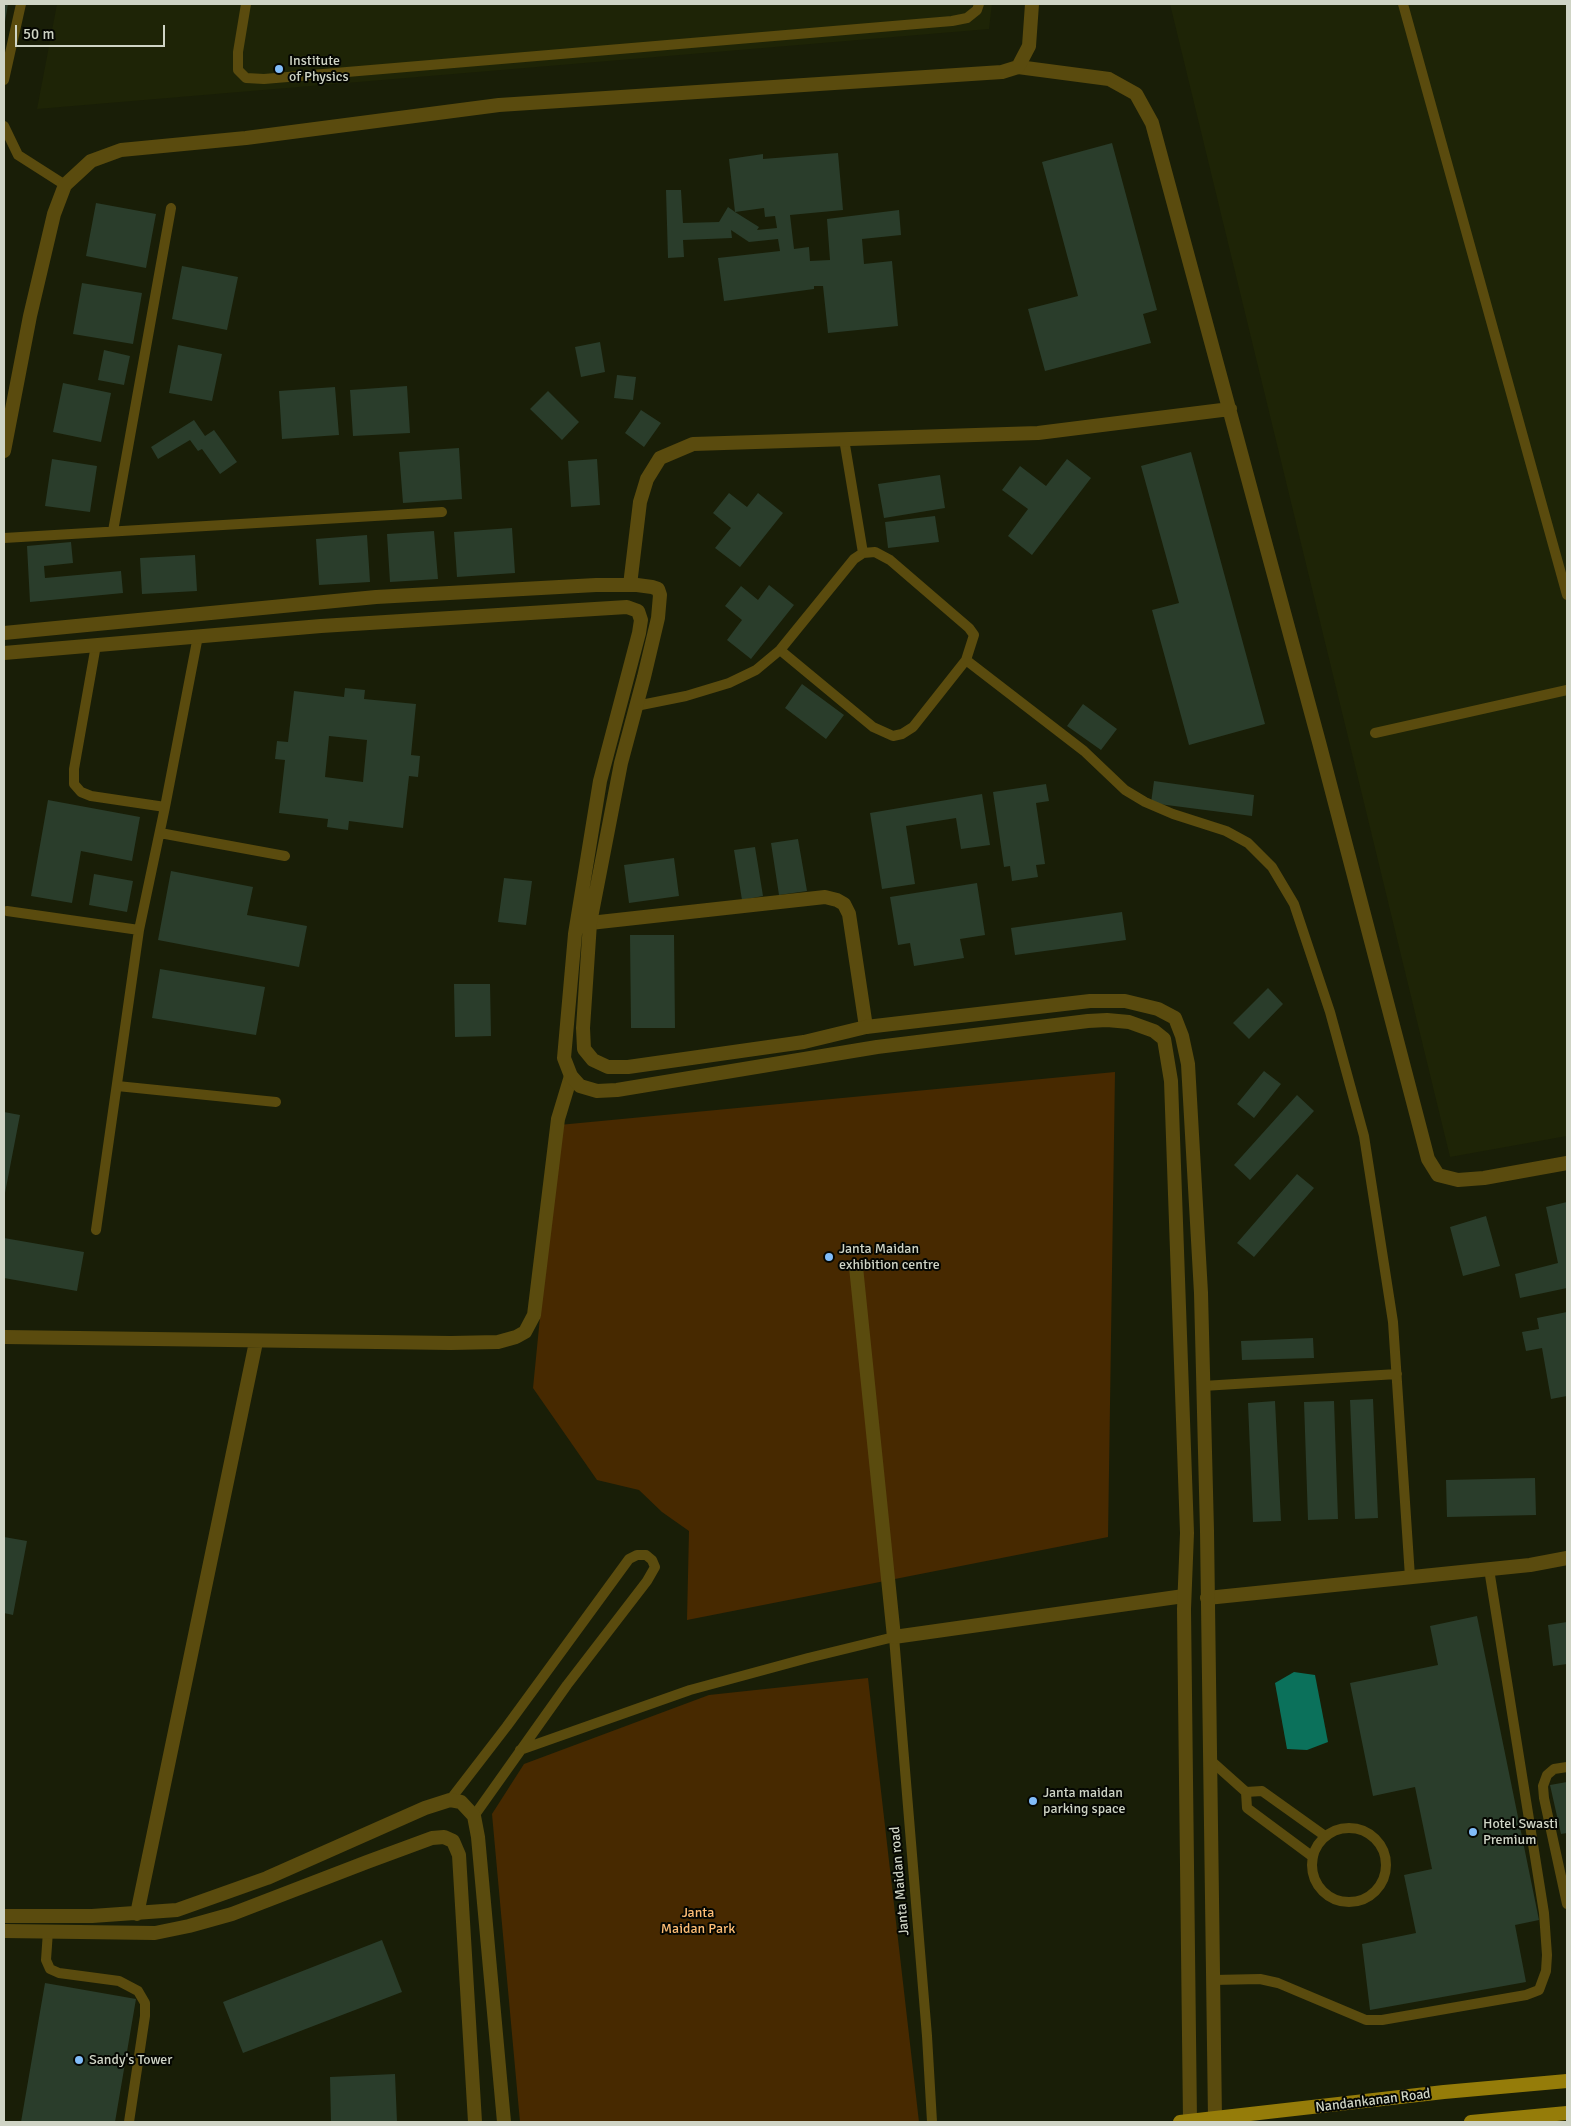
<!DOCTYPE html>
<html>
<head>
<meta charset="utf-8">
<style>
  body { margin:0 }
  #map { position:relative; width:1571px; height:2126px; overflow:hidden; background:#191e07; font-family:Signika,sans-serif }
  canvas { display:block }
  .frame { position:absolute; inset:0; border:5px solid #cfd4c5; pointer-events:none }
  .scale { position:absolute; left:15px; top:25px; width:150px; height:22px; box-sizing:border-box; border:2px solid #cfd4c5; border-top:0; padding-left:6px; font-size:15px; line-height:18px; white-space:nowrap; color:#cfd4c5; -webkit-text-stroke:4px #050702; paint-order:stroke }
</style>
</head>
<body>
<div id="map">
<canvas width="1571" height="2126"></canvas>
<div class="frame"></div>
<div class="scale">50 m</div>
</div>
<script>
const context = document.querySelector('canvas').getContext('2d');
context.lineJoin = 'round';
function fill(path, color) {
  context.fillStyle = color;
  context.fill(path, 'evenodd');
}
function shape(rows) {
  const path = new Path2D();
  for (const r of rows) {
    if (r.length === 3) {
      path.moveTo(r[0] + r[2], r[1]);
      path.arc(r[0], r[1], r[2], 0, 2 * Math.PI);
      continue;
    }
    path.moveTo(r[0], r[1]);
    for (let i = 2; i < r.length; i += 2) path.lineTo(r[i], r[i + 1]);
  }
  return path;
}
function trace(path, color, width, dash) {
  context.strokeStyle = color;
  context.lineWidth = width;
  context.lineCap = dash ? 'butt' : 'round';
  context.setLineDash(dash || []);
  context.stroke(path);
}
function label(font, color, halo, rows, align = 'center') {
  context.font = font + ' Signika,sans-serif';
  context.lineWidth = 4;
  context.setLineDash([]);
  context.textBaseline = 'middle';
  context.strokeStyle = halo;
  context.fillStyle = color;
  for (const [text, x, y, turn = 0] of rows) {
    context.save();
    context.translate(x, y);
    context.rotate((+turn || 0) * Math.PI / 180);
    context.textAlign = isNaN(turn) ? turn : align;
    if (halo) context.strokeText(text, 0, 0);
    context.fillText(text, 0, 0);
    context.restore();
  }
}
const built = shape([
  [57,4,992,4,989,29,37,109],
  [1170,4,1567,4,1567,1136,1450,1157]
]);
const green = shape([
  [1115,1072,1108,1537,687,1620,689,1531,662,1512,639,1490,597,1480,533,1388,559,1125],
  [868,1678,919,2122,520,2122,492,1814,524,1764,709,1695]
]);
const water = shape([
  [1294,1672,1315,1675,1328,1742,1307,1750,1287,1749,1275,1683]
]);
const building = shape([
  [4,4,8,4,5,22,4,22],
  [1112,143,1157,310,1143,314,1151,343,1045,371,1028,309,1078,296,1042,162],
  [838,153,843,210,790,215,794,249,809,247,810,261,830,260,827,219,899,210,901,235,862,239,864,264,892,261,898,326,828,333,823,286,814,286,814,289,724,301,718,258,780,251,778,239,749,242,731,230,732,238,683,240,684,257,668,258,666,190,681,190,683,223,719,222,728,207,735,212,759,227,757,230,777,228,775,216,765,217,764,208,735,212,729,159,763,154,763,159],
  [96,203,156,214,146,268,86,256],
  [182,266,238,277,227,330,172,319],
  [82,283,142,293,133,344,73,334],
  [600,342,605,372,581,377,575,347],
  [178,345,222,354,212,401,169,393],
  [104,350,130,356,124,385,98,380],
  [617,375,636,377,633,400,614,398],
  [63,383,111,393,101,442,53,432],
  [407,386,410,433,353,436,350,390],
  [335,387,339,435,282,439,279,391],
  [548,391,579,422,562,440,530,409],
  [641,410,661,423,644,447,625,433],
  [194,420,205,436,214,430,237,462,220,474,202,449,198,451,190,440,158,459,151,447],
  [459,448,462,499,403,503,399,452],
  [1191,452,1265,724,1189,745,1152,610,1179,603,1141,466],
  [52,459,97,466,90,512,45,506],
  [597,459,600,505,571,507,568,461],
  [1067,459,1091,478,1032,555,1008,536,1028,509,1002,490,1020,466,1046,486],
  [940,475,945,508,884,518,878,484],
  [729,493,747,507,758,493,783,513,740,567,715,548,731,528,713,513],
  [935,516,939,542,888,548,885,522],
  [512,528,515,573,457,577,454,532],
  [434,531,438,579,390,582,387,534],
  [367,535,370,582,319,585,316,539],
  [71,542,73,563,44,566,45,578,121,571,123,593,30,602,27,546],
  [195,555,197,591,142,594,140,558],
  [769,585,794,605,751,659,727,640,742,620,725,606,741,586,758,600],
  [802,684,844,715,826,739,785,708],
  [345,688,365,690,364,699,416,704,411,755,420,756,418,777,409,776,403,828,349,821,348,830,327,827,328,819,279,813,285,760,275,759,277,741,288,742,294,691,344,697],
  [329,736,367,740,363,782,325,777],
  [1083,704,1117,729,1101,750,1067,726],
  [1154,781,1254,795,1252,816,1151,803],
  [1046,784,1049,801,1036,803,1045,864,1036,865,1038,877,1012,881,1010,866,1004,867,993,792],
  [982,794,990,845,961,849,956,818,906,826,915,884,882,889,870,813],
  [48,800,140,817,132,861,81,851,72,903,31,896],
  [798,839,807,891,779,895,771,843],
  [755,847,763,896,742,900,734,850],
  [674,858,679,896,629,903,624,865],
  [171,871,253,887,247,915,307,926,299,967,158,940],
  [94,874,133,881,127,912,89,905],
  [504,878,532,881,526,925,498,922],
  [977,883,985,935,960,939,964,958,914,966,910,943,898,945,890,897],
  [1122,912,1126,940,1015,955,1011,928],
  [630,935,674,935,675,1028,631,1028],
  [160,969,265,987,256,1035,152,1018],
  [454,984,490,984,491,1036,455,1037],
  [1268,988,1283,1004,1249,1039,1233,1023],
  [1264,1071,1281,1084,1254,1118,1237,1104],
  [1297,1095,1314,1111,1250,1180,1234,1165],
  [4,1112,20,1115,5,1193,4,1193],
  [1297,1174,1314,1188,1254,1257,1237,1243],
  [1567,1202,1567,1288,1520,1298,1515,1274,1558,1263,1546,1207],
  [1486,1216,1500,1266,1463,1276,1450,1227],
  [4,1238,84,1252,77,1291,4,1278],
  [1567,1312,1567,1396,1551,1399,1542,1348,1526,1351,1522,1332,1539,1329,1537,1318],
  [1313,1338,1314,1358,1242,1360,1241,1341],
  [1373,1399,1378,1518,1355,1519,1350,1400],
  [1275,1401,1281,1521,1253,1522,1248,1403],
  [1334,1401,1338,1519,1308,1520,1304,1402],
  [1535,1478,1536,1515,1447,1517,1446,1480],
  [4,1537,27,1541,13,1615,4,1613],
  [1477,1616,1539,1920,1515,1925,1526,1982,1370,2010,1362,1944,1416,1933,1404,1875,1432,1869,1415,1787,1373,1796,1350,1683,1438,1665,1430,1626],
  [1567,1622,1567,1664,1553,1666,1548,1625],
  [1567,1782,1567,1833,1561,1834,1550,1785],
  [382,1940,402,1992,243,2053,223,2002],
  [45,1983,136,1999,115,2122,21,2122],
  [395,2074,397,2122,331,2122,330,2077]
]);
const service = shape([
  [246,4,238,52,238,70,246,78,264,79,952,21,967,18,977,10,979,4],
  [1403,4,1567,595],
  [4,80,21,4],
  [4,126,18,155,65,185],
  [844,439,863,553],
  [113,531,171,208],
  [4,538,442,512],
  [96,645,74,769,74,784,81,792,91,796,165,807],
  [966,660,1084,751,1125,790,1145,802,1173,814,1226,831,1248,843,1272,867,1294,904,1330,1012,1364,1136,1393,1322,1410,1577],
  [636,706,686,696,729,683,756,670,780,650,854,559,863,553,875,552,890,560,969,628,974,635,966,660,913,727,902,734,893,736,873,727,780,650],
  [1375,733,1567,690],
  [160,833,285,856],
  [7,911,139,930],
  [117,1086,276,1102],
  [96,1230,139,930,165,807,198,636],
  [1203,1386,1397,1374],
  [520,1750,690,1690,808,1658,894,1637,927,2036,932,2122],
  [1209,1759,1246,1792,1247,1808,1313,1857],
  [1567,1767,1554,1769,1547,1775,1543,1786,1544,1798,1567,1904],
  [1246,1792,1262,1791,1325,1836],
  [450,1800,507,1726,629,1559,637,1555,646,1555,652,1560,655,1567,647,1581,567,1685,474,1816],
  [1349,1865,37],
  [48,1931,46,1960,50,1969,59,1973,119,1981,138,1991,145,2003,145,2016,129,2122],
  [1213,1980,1260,1979,1278,1983,1366,2020,1382,2020,1526,1995,1539,1990,1546,1971,1547,1955,1544,1913,1489,1569]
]);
const minor = shape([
  [1018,67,1109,79,1136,94,1152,123,1319,742,1428,1159,1438,1175,1458,1180,1484,1178,1567,1163],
  [630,585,640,502,647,479,660,458,693,444,1038,433,1230,409],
  [590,923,825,897,837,900,844,904,849,914,866,1027],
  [856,1267,894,1637,1184,1596],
  [4,1337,451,1343,498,1342,516,1337,525,1332,534,1315,558,1119,571,1076],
  [1207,1598,1530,1565,1567,1558],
  [137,1914,256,1342],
  [4,1916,92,1916,177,1910,267,1878,425,1808,450,1800,461,1802,474,1816,478,1837,504,2122],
  [4,1931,155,1933,189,1926,232,1914,367,1862,432,1838,444,1837,453,1841,459,1855,475,2122]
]);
const tertiary = shape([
  [4,451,30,316,54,214,65,185,91,161,121,150,246,138,499,105,1002,72,1018,67,1029,46,1032,4],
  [4,633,376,597,596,585,637,585,652,587,658,589,660,595,658,618,644,677,621,763,590,923,583,1028,584,1049,593,1060,608,1067,628,1067,804,1042,866,1027,1090,1001,1125,1001,1158,1009,1175,1018,1182,1036,1188,1064,1201,1293,1207,1531,1215,2119],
  [4,653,321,626,627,607,638,611,641,620,639,633,600,781,575,934,564,1058,571,1076,580,1086,597,1091,617,1090,877,1047,1088,1021,1107,1020,1129,1022,1154,1031,1164,1039,1171,1081,1187,1533,1184,1609,1190,2121]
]);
const primary = shape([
  [1180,2122,1444,2092,1567,2081],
  [1471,2122,1567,2113]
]);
const markers = [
  [279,69,5,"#81bdfa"],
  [829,1257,5,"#81bdfa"],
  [1033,1801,5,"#81bdfa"],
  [1473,1832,5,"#81bdfa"],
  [79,2060,5,"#81bdfa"]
];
const poiNames = [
  ["Institute",289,61],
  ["of Physics",289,77],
  ["Janta Maidan",839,1249],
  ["exhibition centre",839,1265],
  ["Janta maidan",1043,1793],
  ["parking space",1043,1809],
  ["Hotel Swasti",1483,1824],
  ["Premium",1483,1840],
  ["Sandy's Tower",89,2060]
];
const streetNames = [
  ["Janta Maidan road",900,1881,-95],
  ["Nandankanan Road",1373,2101,-7]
];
const parkNames = [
  ["Janta",698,1913],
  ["Maidan Park",698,1929]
];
fill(built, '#1e2406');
fill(green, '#472900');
fill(water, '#0b715b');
fill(building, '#2a3d2b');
trace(service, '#5a4b0e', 10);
trace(minor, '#5a4b0e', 14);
trace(tertiary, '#5a4b0e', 14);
trace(primary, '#957c09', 14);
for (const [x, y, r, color] of markers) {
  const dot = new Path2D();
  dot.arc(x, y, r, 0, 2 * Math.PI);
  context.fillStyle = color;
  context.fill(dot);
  trace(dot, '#050702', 2);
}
label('14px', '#cfd4c5', '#050702', poiNames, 'left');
label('14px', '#cfd4c5', '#050702', streetNames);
label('14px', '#febe76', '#050702', parkNames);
</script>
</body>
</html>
